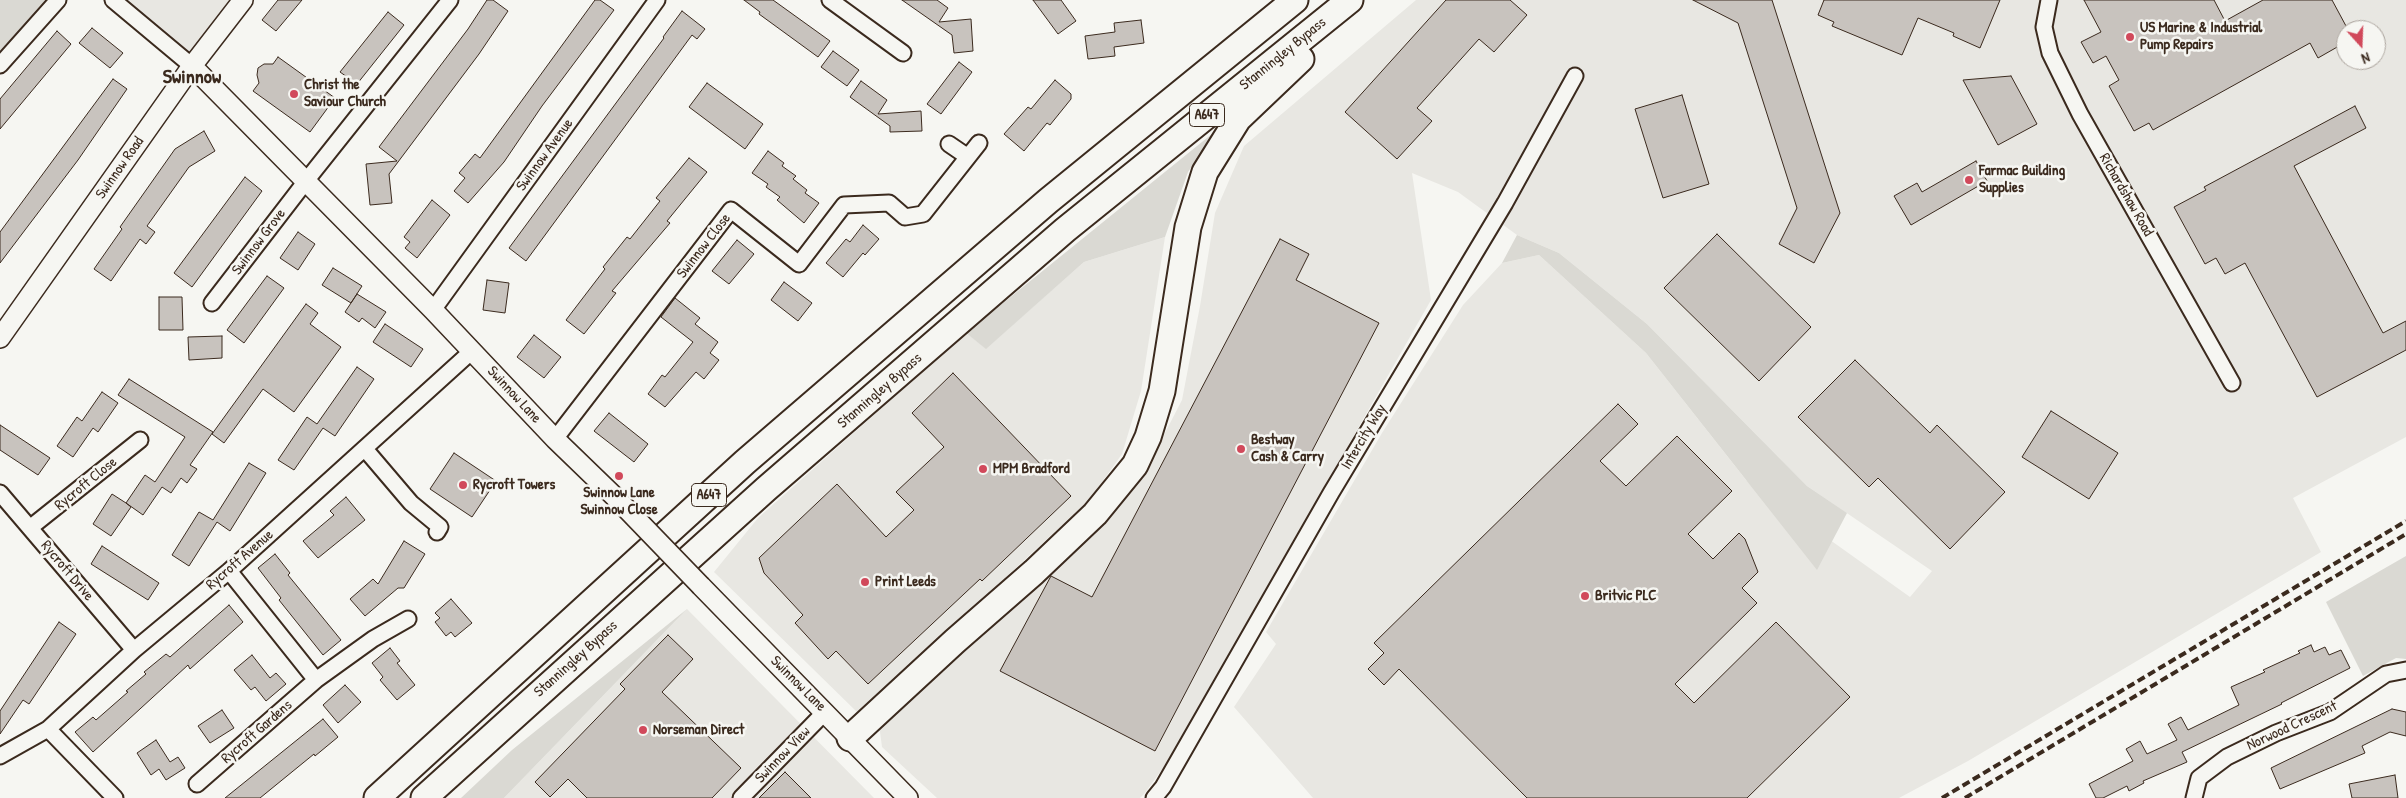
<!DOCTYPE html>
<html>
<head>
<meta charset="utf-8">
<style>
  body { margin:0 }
  #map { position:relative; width:2406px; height:798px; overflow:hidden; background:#f6f6f2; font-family:"Patrick Hand",sans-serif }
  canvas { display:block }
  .north { position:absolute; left:2336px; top:20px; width:50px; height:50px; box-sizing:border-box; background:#f6f6f2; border:1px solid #aba49d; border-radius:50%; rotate:160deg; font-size:14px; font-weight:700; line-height:20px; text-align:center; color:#3b2a1e }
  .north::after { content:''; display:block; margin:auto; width:18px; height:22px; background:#d1495b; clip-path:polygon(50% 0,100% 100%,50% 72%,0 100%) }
</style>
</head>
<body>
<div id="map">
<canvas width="2406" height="798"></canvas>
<div class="north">N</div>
</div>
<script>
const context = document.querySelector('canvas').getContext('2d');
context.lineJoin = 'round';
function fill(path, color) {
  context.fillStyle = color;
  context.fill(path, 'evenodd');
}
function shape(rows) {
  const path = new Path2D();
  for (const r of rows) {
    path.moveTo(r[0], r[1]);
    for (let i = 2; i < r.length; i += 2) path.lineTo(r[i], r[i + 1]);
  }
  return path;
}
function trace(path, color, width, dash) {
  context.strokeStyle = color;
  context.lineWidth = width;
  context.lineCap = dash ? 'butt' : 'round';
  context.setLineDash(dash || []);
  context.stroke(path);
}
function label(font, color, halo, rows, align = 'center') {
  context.font = font + ' "Patrick Hand",sans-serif';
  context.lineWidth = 5;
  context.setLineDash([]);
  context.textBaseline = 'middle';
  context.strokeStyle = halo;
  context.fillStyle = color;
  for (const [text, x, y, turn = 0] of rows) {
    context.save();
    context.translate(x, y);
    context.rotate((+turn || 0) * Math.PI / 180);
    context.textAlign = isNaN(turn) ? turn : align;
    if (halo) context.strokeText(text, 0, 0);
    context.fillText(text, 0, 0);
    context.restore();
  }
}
const built = shape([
  [113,0,243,0,192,66],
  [1416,0,2406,0,2406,437,2293,498,2321,552,1968,761,1899,798,1313,798,1234,707,1276,644,1266,632,1382,433,1463,305,1502,263,1539,255,1646,353,1746,480,1910,597,1932,571,1807,486,1647,324,1559,253,1517,235,1458,192,1412,173,1431,300,1169,760,1144,794,1140,798,937,798,882,747,879,724,1129,492,1153,456,1182,400,1200,306,1215,213,1244,146],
  [2346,30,2376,30,2376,60,2346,60],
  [1165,237,1141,391,1122,454,1090,499,859,714,714,572,758,518,966,333,986,348,1084,262],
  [687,609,874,798,504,798]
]);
const green = shape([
  [0,0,58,0,0,65],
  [1218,129,1188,172,1165,237,1084,262,986,349,966,333],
  [1517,235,1559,253,1647,324,1807,486,1847,513,1817,570,1646,353,1539,255,1502,263],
  [2406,556,2406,659,2396,658,2363,676,2326,602],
  [687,609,504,798,461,798,512,750]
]);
const building = shape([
  [278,0,302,0,276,31,262,20,278,0],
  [487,0,493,0,508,11,479,54,389,174,392,203,370,205,366,164,397,161,379,147,468,29,487,0],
  [595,0,600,0,614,10,542,106,504,162,468,203,454,191,465,178,459,173,475,154,480,158,595,0],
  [744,0,773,0,830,41,818,57,759,14,760,12,744,0],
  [902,0,937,0,948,8,939,22,971,19,973,51,954,53,952,35,902,0],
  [1033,0,1061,0,1076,21,1058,34,1033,0],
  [1446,0,1510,0,1527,15,1494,52,1479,39,1417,108,1432,121,1397,159,1345,112,1446,0],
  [1693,0,1772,0,1840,213,1814,263,1779,244,1797,208,1738,23,1693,0],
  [1824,0,2000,0,1980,48,1953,36,1954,33,1918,18,1902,55,1832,26,1834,22,1818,15,1824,0],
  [2084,0,2214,0,2225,21,2263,0,2332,0,2346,26,2346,42,2318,58,2310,43,2153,130,2149,123,2134,131,2109,86,2119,80,2106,56,2093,63,2081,42,2101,32,2084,0],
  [682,11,705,29,697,39,692,35,526,261,509,248,664,38,663,37,682,11],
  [388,12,404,25,357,84,340,72,388,12],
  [1141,20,1144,43,1114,47,1115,56,1088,59,1085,36,1115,32,1114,23,1141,20],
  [92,28,123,53,110,68,79,43,92,28],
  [57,31,71,44,0,129,0,99,57,31],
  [833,51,859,70,847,86,821,67,833,51],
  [278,57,335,98,310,132,253,91,259,83,257,75,258,68,264,64,273,64,278,57],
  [959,62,972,72,941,114,927,104,959,62],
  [2011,76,2037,124,1998,145,1963,80,2011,76],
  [113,79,127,89,78,160,0,263,0,232,113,79],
  [1055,80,1071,94,1071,99,1050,125,1047,123,1024,151,1004,134,1028,107,1031,109,1055,80],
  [861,81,887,100,878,114,921,111,922,131,890,132,890,126,850,97,861,81],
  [707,83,763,124,745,149,689,107,707,83],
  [1682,95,1709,184,1663,198,1635,109,1682,95],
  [2355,106,2366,128,2294,166,2383,333,2406,321,2406,350,2317,397,2245,263,2225,274,2216,258,2205,264,2174,207,2206,190,2204,187,2355,106],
  [204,131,215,151,189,167,147,226,155,232,146,244,140,239,111,281,94,269,122,229,120,227,175,149,204,131],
  [768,151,784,163,782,166,796,176,793,179,807,190,805,193,819,203,804,223,777,200,780,197,766,187,768,184,752,173,768,151],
  [689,158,707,172,667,221,670,223,612,291,616,293,584,334,566,320,605,269,603,267,627,237,630,239,660,201,656,198,689,158],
  [1976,161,1987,181,1911,225,1894,196,1917,183,1922,192,1976,161],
  [245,177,262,191,192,287,174,273,245,177],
  [432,200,450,215,417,258,405,248,410,242,404,237,432,200],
  [863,225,879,239,865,255,863,253,843,277,826,263,846,239,850,242,863,225],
  [298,232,315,244,298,270,280,258,298,232],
  [1717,234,1811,327,1759,381,1664,288,1717,234],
  [1280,239,1309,254,1296,280,1379,323,1155,751,1000,671,1051,576,1092,597,1280,239],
  [737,240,754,254,729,284,712,271,737,240],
  [333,268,362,286,351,303,322,285,333,268],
  [267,276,284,288,244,343,227,330,267,276],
  [487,280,509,283,505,313,483,310,487,280],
  [784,282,812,303,798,321,771,300,784,282],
  [357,294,386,312,375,328,362,318,359,322,345,312,357,294],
  [159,297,182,297,183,330,159,330,159,297],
  [675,298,700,318,695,324,718,342,710,353,719,360,704,379,696,372,665,407,648,394,662,375,665,377,693,342,661,317,675,298],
  [306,304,318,313,310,324,341,347,294,412,263,389,224,443,212,434,306,304],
  [385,324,423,349,411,367,373,342,385,324],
  [534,335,561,357,544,378,517,357,534,335],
  [222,336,222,358,189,360,188,337,222,336],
  [1855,360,1930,433,1937,425,2005,492,1950,549,1878,478,1869,487,1798,417,1855,360],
  [357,367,374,379,335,436,323,428,294,470,278,460,307,417,317,424,357,367],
  [953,373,1071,496,982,581,980,579,868,684,836,651,828,659,795,623,803,615,764,573,759,558,837,484,886,537,914,510,896,492,944,447,912,413,953,373],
  [129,379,213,432,190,465,197,469,187,483,181,478,171,493,162,487,143,515,126,503,131,507,111,536,93,524,112,494,126,503,145,475,155,482,185,437,118,395,129,379],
  [102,392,118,403,98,432,93,428,73,457,57,446,77,417,82,421,102,392],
  [1618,404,1638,424,1600,461,1626,486,1677,436,1732,491,1688,534,1713,559,1739,533,1745,539,1758,572,1742,588,1757,603,1675,684,1694,703,1776,622,1850,697,1747,798,1527,798,1399,669,1384,685,1368,669,1384,653,1374,643,1618,404],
  [2051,411,2118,453,2089,499,2022,457,2051,411],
  [609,413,648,444,634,462,594,431,609,413],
  [0,425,50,458,38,475,0,450,0,425],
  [454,453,496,481,472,517,430,489,454,453],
  [249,463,266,473,230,531,217,522,189,566,172,555,199,512,213,520,249,463],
  [346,497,365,520,318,558,303,541,334,515,330,511,346,497],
  [404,541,425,554,404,588,398,588,365,616,350,599,373,579,378,584,404,541],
  [102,546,159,583,148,600,91,564,102,546],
  [275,554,290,573,288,575,341,640,323,655,279,600,281,598,258,568,275,554],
  [451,599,472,623,455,637,451,632,446,636,435,622,440,618,435,613,451,599],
  [229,605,243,622,190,669,188,665,93,752,75,732,93,717,96,720,128,692,126,691,146,674,144,672,166,654,170,657,229,605],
  [59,622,76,634,29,704,23,700,0,734,0,711,59,622],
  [668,635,693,659,662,692,741,768,712,798,587,798,568,779,550,797,535,782,625,689,620,684,668,635],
  [2311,645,2314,652,2325,647,2329,655,2341,650,2350,668,2281,703,2282,704,2182,752,2187,762,2143,781,2144,783,2129,791,2127,786,2103,798,2096,798,2089,784,2133,761,2126,749,2140,741,2147,754,2177,740,2168,724,2181,717,2188,730,2239,705,2231,687,2265,672,2263,670,2300,653,2298,651,2311,645],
  [390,648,400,661,397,663,415,685,397,700,380,680,383,677,372,663,390,648],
  [252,655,270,678,276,673,286,684,266,701,255,687,251,690,234,670,252,655],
  [345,685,361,702,338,723,323,705,345,685],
  [2392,709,2406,712,2406,736,2390,732,2362,746,2365,753,2280,789,2271,768,2392,709],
  [222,710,234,728,210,743,198,726,222,710],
  [323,719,338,737,315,756,314,754,260,798,225,798,323,719],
  [156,740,170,762,178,757,185,768,166,780,159,769,151,775,137,753,156,740],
  [785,772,811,798,759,798,785,772],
  [2395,775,2398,798,2352,798,2349,784,2395,775]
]);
const minor = shape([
  [113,0,192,66],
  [830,0,903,53],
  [2049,0,2044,27,2050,53,2080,114,2232,383],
  [0,65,58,0],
  [949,144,968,157],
  [212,303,306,181,450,0],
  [433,310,657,0],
  [555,439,731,210,799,264,844,205,889,203,905,217,923,214,979,143],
  [365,449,411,503,440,527,437,532],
  [0,493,134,650],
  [31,527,140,440],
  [229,571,316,680],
  [48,729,115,798],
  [0,756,48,729,134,650,229,571,472,351],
  [197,784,316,680,373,639,408,619],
  [741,798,825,712],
  [1154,798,1163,787,1331,493,1505,203,1575,76],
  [2194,798,2199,778,2227,757,2276,733,2330,712,2386,674,2406,670]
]);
const tertiary = shape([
  [192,66,433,310,555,439,616,498],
  [0,338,192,66,243,0],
  [701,586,908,798]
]);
const trunk = shape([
  [850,738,955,641,1034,572,1095,514,1135,465,1148,437,1162,391,1188,227,1205,172,1238,119,1301,59],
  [377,798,745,462,1048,201,1295,0],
  [424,798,766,489,1065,230,1350,0]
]);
const rail = shape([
  [1942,798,2406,521],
  [1965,798,2406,534]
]);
const tertiaryBridge = shape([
  [616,498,701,586]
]);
const markers = [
  [2130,37,5,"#d1495b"],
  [294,94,5,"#d1495b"],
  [1969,180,5,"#d1495b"],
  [1241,449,5,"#d1495b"],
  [983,469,5,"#d1495b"],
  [619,476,5,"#d1495b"],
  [463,485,5,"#d1495b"],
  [865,582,5,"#d1495b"],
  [1585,596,5,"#d1495b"],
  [643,730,5,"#d1495b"]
];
const shields = [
  [1207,115,35],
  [709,495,35]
];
const shieldNames = [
  ["A647",1207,115],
  ["A647",709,495]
];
const poiNames = [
  ["US Marine & Industrial",2140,28],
  ["Pump Repairs",2140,45],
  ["Christ the",304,85],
  ["Saviour Church",304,102],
  ["Farmac Building",1979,171],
  ["Supplies",1979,188],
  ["Bestway",1251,440],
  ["Cash & Carry",1251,457],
  ["MPM Bradford",993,469],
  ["Rycroft Towers",473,485],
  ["Swinnow Lane",619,493,"center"],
  ["Swinnow Close",619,510,"center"],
  ["Print Leeds",875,582],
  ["Britvic PLC",1595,596],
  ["Norseman Direct",653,730]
];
const streetNames = [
  ["Stanningley Bypass",1283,54,-39],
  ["Swinnow Avenue",545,155,-54],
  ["Swinnow Road",120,168,-55],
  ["Richardshaw Road",2126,195,60],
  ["Swinnow Grove",259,242,-53],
  ["Swinnow Close",704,246,-52],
  ["Stanningley Bypass",880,391,-41],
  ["Swinnow Lane",514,395,47],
  ["Intercity Way",1364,437,-59],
  ["Rycroft Close",86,484,-39],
  ["Rycroft Avenue",240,560,-41],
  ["Rycroft Drive",67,571,50],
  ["Stanningley Bypass",576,659,-42],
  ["Swinnow Lane",798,684,45],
  ["Norwood Crescent",2292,726,-25],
  ["Rycroft Gardens",257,732,-41],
  ["Swinnow View",783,755,-46]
];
const districtNames = [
  ["Swinnow",192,78]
];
fill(built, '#e8e7e2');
fill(green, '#dad9d3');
fill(building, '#c8c3be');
trace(building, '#3b2a1e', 1);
trace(minor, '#3b2a1e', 19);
trace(tertiary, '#3b2a1e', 22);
trace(trunk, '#3b2a1e', 29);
trace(minor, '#f6f6f2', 15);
trace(tertiary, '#f6f6f2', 19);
trace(trunk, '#f6f6f2', 25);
trace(rail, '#3b2a1e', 4, [8, 4]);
trace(tertiaryBridge, '#3b2a1e', 22, []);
trace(tertiaryBridge, '#f6f6f2', 19);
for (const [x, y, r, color] of markers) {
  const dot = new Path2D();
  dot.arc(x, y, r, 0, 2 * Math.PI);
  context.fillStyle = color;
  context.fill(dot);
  trace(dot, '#f6f6f2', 2);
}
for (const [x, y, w] of shields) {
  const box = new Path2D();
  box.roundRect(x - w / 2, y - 11.5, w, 23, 4);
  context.fillStyle = '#f6f6f2';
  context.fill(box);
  trace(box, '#3b2a1e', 1);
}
label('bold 14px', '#3b2a1e', null, shieldNames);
label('bold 15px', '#3b2a1e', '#f6f6f2', poiNames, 'left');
label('15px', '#3b2a1e', '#f6f6f2', streetNames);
label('bold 20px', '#3b2a1e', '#f6f6f2', districtNames);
</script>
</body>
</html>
